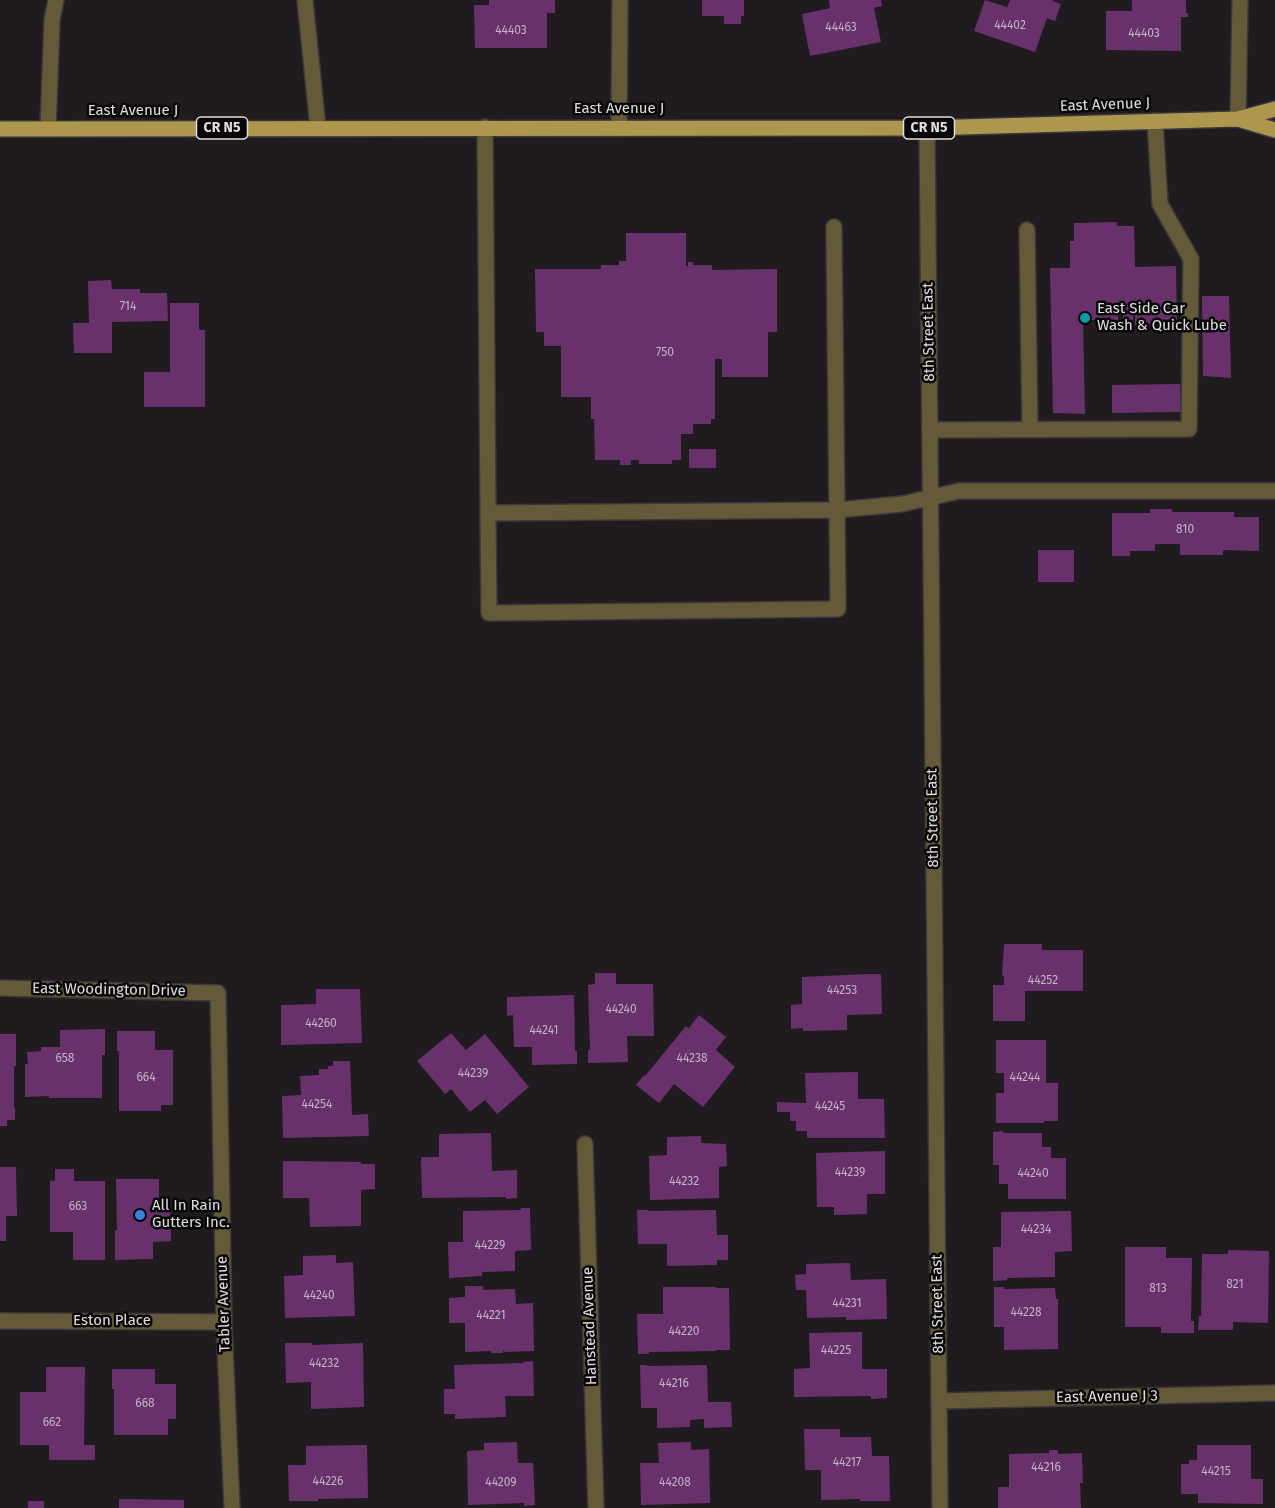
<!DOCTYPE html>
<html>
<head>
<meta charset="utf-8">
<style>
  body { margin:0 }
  canvas { display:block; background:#1f1b1f }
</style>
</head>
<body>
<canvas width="1275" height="1508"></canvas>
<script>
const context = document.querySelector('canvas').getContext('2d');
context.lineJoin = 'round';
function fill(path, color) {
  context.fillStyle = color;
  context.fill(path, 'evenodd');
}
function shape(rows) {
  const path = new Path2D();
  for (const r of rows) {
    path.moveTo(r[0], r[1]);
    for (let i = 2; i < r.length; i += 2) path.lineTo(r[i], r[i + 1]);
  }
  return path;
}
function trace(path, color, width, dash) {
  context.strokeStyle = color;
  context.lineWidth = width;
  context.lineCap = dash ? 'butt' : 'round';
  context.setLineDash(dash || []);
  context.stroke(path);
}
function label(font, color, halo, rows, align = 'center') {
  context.font = font + ' "Fira Sans",sans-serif';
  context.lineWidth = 5;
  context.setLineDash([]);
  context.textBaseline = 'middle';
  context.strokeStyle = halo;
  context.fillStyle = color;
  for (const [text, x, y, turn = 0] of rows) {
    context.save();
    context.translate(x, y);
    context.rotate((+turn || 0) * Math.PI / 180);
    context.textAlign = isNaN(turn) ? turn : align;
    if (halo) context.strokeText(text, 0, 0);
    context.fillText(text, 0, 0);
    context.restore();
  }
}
const building = shape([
  [489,0,555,0,555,13,547,13,547,48,475,48,474,5,489,5],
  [702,0,744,0,744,16,741,16,741,24,724,24,724,16,702,16],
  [829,0,881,0,882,6,874,8,881,42,810,56,802,14,830,8],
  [985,0,1007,7,1010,0,1053,0,1053,1,1061,4,1055,21,1047,18,1035,52,974,31],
  [1132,0,1186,0,1186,13,1188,13,1188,17,1181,17,1181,51,1106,50,1106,11,1132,11],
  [1117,222,1117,226,1134,226,1135,267,1176,266,1177,324,1135,325,1135,315,1133,315,1133,320,1123,320,1123,315,1118,315,1118,320,1083,320,1085,414,1053,413,1050,268,1070,268,1070,241,1074,241,1074,223],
  [626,233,686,233,686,266,688,266,688,262,693,262,693,265,712,265,712,270,777,269,777,332,768,332,768,377,722,377,722,359,715,359,715,419,711,419,711,424,693,424,693,434,681,434,681,460,672,460,672,464,639,464,639,460,631,460,631,465,620,465,620,460,595,460,594,419,591,419,591,397,561,397,561,346,544,346,544,332,536,332,535,269,601,269,601,265,619,265,619,261,626,261],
  [111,280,112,289,140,289,140,293,167,293,168,321,112,322,112,353,74,353,73,323,89,323,88,281],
  [1202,296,1229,296,1231,378,1203,376],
  [170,303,199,303,199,330,205,330,205,407,144,407,144,372,170,372],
  [1180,384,1181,412,1112,413,1112,385],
  [689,449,716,449,716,468,689,468],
  [1150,509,1172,509,1172,512,1234,512,1234,517,1259,517,1259,551,1223,550,1223,555,1180,555,1180,544,1155,544,1155,551,1130,551,1130,556,1112,556,1112,513,1150,513],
  [1038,550,1074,550,1074,582,1038,582],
  [1004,944,1042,944,1042,950,1083,950,1083,991,1025,991,1025,1021,993,1021,993,985,1004,985,1004,976,1002,976],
  [595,973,616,973,616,984,653,984,654,1036,627,1036,628,1062,588,1063,588,1050,590,1050,588,985,595,984],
  [868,974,881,974,882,1014,847,1015,847,1030,803,1031,803,1028,791,1029,791,1005,802,1004,802,977],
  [316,989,360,989,362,1043,281,1045,281,1005,316,1004],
  [574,995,575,1051,577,1051,577,1064,532,1065,532,1047,514,1047,513,1015,507,1016,507,997],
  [699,1015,726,1037,716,1050,735,1067,703,1107,674,1084,659,1103,636,1085,644,1075,645,1076,686,1026,689,1028],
  [105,1029,105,1055,102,1055,102,1098,49,1098,49,1096,25,1097,25,1064,28,1064,27,1052,41,1051,41,1047,60,1047,60,1030],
  [117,1031,155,1031,155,1050,173,1050,173,1105,161,1105,161,1111,119,1111,119,1051,117,1051],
  [451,1033,466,1050,485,1034,529,1087,497,1114,485,1100,470,1112,451,1089,445,1094,417,1061],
  [0,1034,16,1034,16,1066,14,1066,14,1108,15,1108,15,1120,7,1120,7,1126,0,1126],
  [996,1040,1046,1040,1046,1083,1058,1083,1058,1121,1044,1121,1044,1123,996,1123,996,1093,1004,1093,1004,1073,996,1073],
  [333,1061,350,1061,352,1115,368,1114,369,1136,283,1138,282,1096,301,1095,300,1076,319,1075,319,1069,328,1069,328,1066,333,1066],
  [858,1072,858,1099,884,1099,885,1138,807,1138,807,1131,796,1131,796,1121,790,1121,790,1112,777,1112,777,1102,806,1103,805,1073],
  [1003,1131,1003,1133,1042,1133,1042,1147,1051,1147,1051,1158,1066,1158,1066,1199,1008,1199,1008,1184,999,1184,999,1165,993,1165,993,1132],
  [491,1133,492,1171,517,1170,517,1198,506,1199,506,1197,422,1198,421,1157,439,1157,439,1134],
  [701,1136,701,1143,726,1144,727,1166,719,1167,719,1198,650,1200,649,1156,667,1155,667,1137],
  [885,1151,885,1194,867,1194,867,1214,834,1215,834,1207,817,1207,816,1153],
  [283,1161,361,1162,361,1164,375,1164,375,1189,361,1190,361,1226,310,1227,309,1198,283,1198],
  [0,1167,16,1167,17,1216,6,1216,6,1241,0,1241],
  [55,1169,74,1169,74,1181,105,1181,105,1260,73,1260,73,1232,50,1232,50,1181,55,1181],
  [116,1179,159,1179,159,1200,170,1200,171,1241,153,1242,153,1259,115,1260,115,1230,117,1230],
  [521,1208,530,1208,531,1250,515,1251,515,1271,482,1272,482,1276,449,1278,448,1242,463,1242,463,1211,521,1210],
  [637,1210,648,1210,648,1211,716,1210,717,1235,728,1235,728,1260,717,1260,717,1265,667,1266,667,1244,638,1244],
  [1071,1211,1072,1251,1055,1252,1055,1277,1007,1278,1007,1280,993,1281,993,1247,1001,1247,1001,1212],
  [1125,1247,1166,1247,1166,1258,1192,1258,1191,1321,1194,1321,1194,1333,1161,1333,1161,1327,1125,1327],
  [1228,1250,1269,1251,1268,1323,1233,1322,1233,1330,1198,1330,1199,1316,1201,1316,1202,1254,1228,1254],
  [336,1255,336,1263,353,1262,355,1316,285,1318,284,1276,303,1275,303,1256],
  [850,1263,851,1280,886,1279,887,1319,846,1320,846,1317,807,1318,806,1290,796,1290,795,1275,806,1274,806,1264],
  [465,1286,483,1286,483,1290,515,1289,516,1304,533,1303,534,1351,504,1352,504,1350,503,1350,503,1353,491,1353,491,1351,465,1352,465,1323,449,1323,449,1298,465,1297],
  [663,1287,716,1287,716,1288,729,1288,730,1350,716,1350,716,1351,649,1352,649,1354,638,1354,637,1314,663,1314],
  [994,1287,1004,1287,1004,1289,1055,1288,1056,1299,1058,1299,1058,1349,1004,1350,1004,1327,994,1327],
  [862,1332,862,1369,887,1369,887,1398,871,1399,871,1396,794,1397,794,1369,810,1368,809,1333],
  [285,1343,312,1343,312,1345,363,1343,364,1407,311,1409,311,1382,286,1383],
  [533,1361,534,1396,505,1396,506,1417,455,1419,455,1414,444,1414,444,1389,455,1389,454,1365,523,1363,523,1362],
  [640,1365,647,1365,647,1366,707,1365,708,1402,731,1402,732,1427,704,1428,704,1419,690,1420,690,1427,657,1428,657,1408,641,1408],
  [46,1367,85,1367,84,1445,95,1445,95,1460,49,1460,49,1445,20,1445,20,1392,46,1392],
  [112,1369,155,1369,155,1384,176,1384,176,1419,168,1419,168,1435,114,1435,114,1389,112,1389],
  [804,1429,840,1429,840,1437,871,1437,872,1456,889,1456,890,1501,860,1501,860,1499,821,1500,821,1470,805,1470],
  [517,1442,518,1463,533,1463,535,1505,524,1506,524,1503,468,1505,467,1451,484,1450,484,1443],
  [691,1442,691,1450,709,1449,710,1503,641,1505,640,1463,659,1463,658,1443],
  [367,1445,368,1498,318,1499,318,1501,289,1501,288,1465,306,1465,306,1446],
  [1197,1445,1251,1445,1251,1479,1263,1479,1263,1504,1198,1503,1198,1494,1181,1494,1181,1464,1189,1464,1189,1460,1197,1460],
  [1049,1450,1058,1450,1058,1454,1082,1453,1083,1483,1080,1483,1081,1508,998,1508,998,1487,1009,1487,1009,1454,1049,1453],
  [119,1499,184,1500,184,1508,119,1508],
  [28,1501,44,1501,44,1508,28,1508]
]);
const service = shape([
  [305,0,318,128],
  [485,127,488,513,837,510,902,504,959,491,1275,491],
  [48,129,52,20,56,0],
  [1027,230,1030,430],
  [930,430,1189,429,1191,259,1160,204,1155,121],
  [488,513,489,613,838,609,834,227]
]);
const minor = shape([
  [1238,119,1240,0],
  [619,127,620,0],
  [927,128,940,1508],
  [0,988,218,993,224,1322,232,1508],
  [585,1144,596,1508],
  [0,1321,224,1322],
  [939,1401,1275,1393]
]);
const primary = shape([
  [1238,119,1275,130],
  [0,129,927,128,1238,119,1275,109]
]);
const markers = [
  [1085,318,6,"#0f9aa8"],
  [140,1215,6,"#3f7fe0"]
];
const numberNames = [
  ["44402",1010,26],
  ["44463",841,28],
  ["44403",511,31],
  ["44403",1144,34],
  ["714",128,307],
  ["750",665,353],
  ["810",1185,530],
  ["44252",1043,981],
  ["44253",842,991],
  ["44240",621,1010],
  ["44260",321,1024],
  ["44241",544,1031],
  ["658",65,1059],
  ["44238",692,1059],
  ["44239",473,1074],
  ["664",146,1078],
  ["44244",1025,1078],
  ["44254",317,1105],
  ["44245",830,1107],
  ["44239",850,1173],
  ["44240",1033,1174],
  ["44232",684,1182],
  ["663",78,1207],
  ["44234",1036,1230],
  ["44229",490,1246],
  ["821",1235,1285],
  ["813",1158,1289],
  ["44240",319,1296],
  ["44231",847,1304],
  ["44228",1026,1313],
  ["44221",491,1316],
  ["44220",684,1332],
  ["44225",836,1351],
  ["44232",324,1364],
  ["44216",674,1384],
  ["668",145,1404],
  ["662",52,1423],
  ["44217",847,1463],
  ["44216",1046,1468],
  ["44215",1216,1472],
  ["44226",328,1482],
  ["44209",501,1483],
  ["44208",675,1483]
];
const shields = [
  [222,128,51],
  [929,128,51]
];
const shieldNames = [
  ["CR N5",222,128],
  ["CR N5",929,128]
];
const streetNames = [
  ["East Avenue J",1105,105,-2],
  ["East Avenue J",619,109],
  ["East Avenue J",133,111],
  ["8th Street East",929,332,-91],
  ["8th Street East",933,818,-91],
  ["East Woodington Drive",109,990,1],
  ["Tabler Avenue",224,1304,-92],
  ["8th Street East",938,1304,-91],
  ["Eston Place",112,1321],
  ["Hanstead Avenue",590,1326,-92],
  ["East Avenue J 3",1107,1397,-1]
];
const poiNames = [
  ["East Side Car",1097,309],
  ["Wash & Quick Lube",1097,326],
  ["All In Rain",152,1206],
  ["Gutters Inc.",152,1223]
];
fill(building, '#68316c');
trace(service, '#3a363a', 18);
trace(minor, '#3a363a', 18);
trace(primary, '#3a363a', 18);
trace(service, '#645a38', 15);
trace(minor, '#645a38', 15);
trace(primary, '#ac974d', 15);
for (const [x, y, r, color] of markers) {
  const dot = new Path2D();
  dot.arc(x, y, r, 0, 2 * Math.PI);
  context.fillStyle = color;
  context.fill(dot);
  trace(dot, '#080708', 2);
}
label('12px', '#c2b2c3', null, numberNames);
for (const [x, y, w] of shields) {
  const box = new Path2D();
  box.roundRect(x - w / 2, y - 11, w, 22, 4.5);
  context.fillStyle = '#080708';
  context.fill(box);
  trace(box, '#e0dde0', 1.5);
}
label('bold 14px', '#e0dde0', null, shieldNames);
label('15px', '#e0dde0', '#080708', streetNames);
label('15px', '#e0dde0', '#080708', poiNames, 'left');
</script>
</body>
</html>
